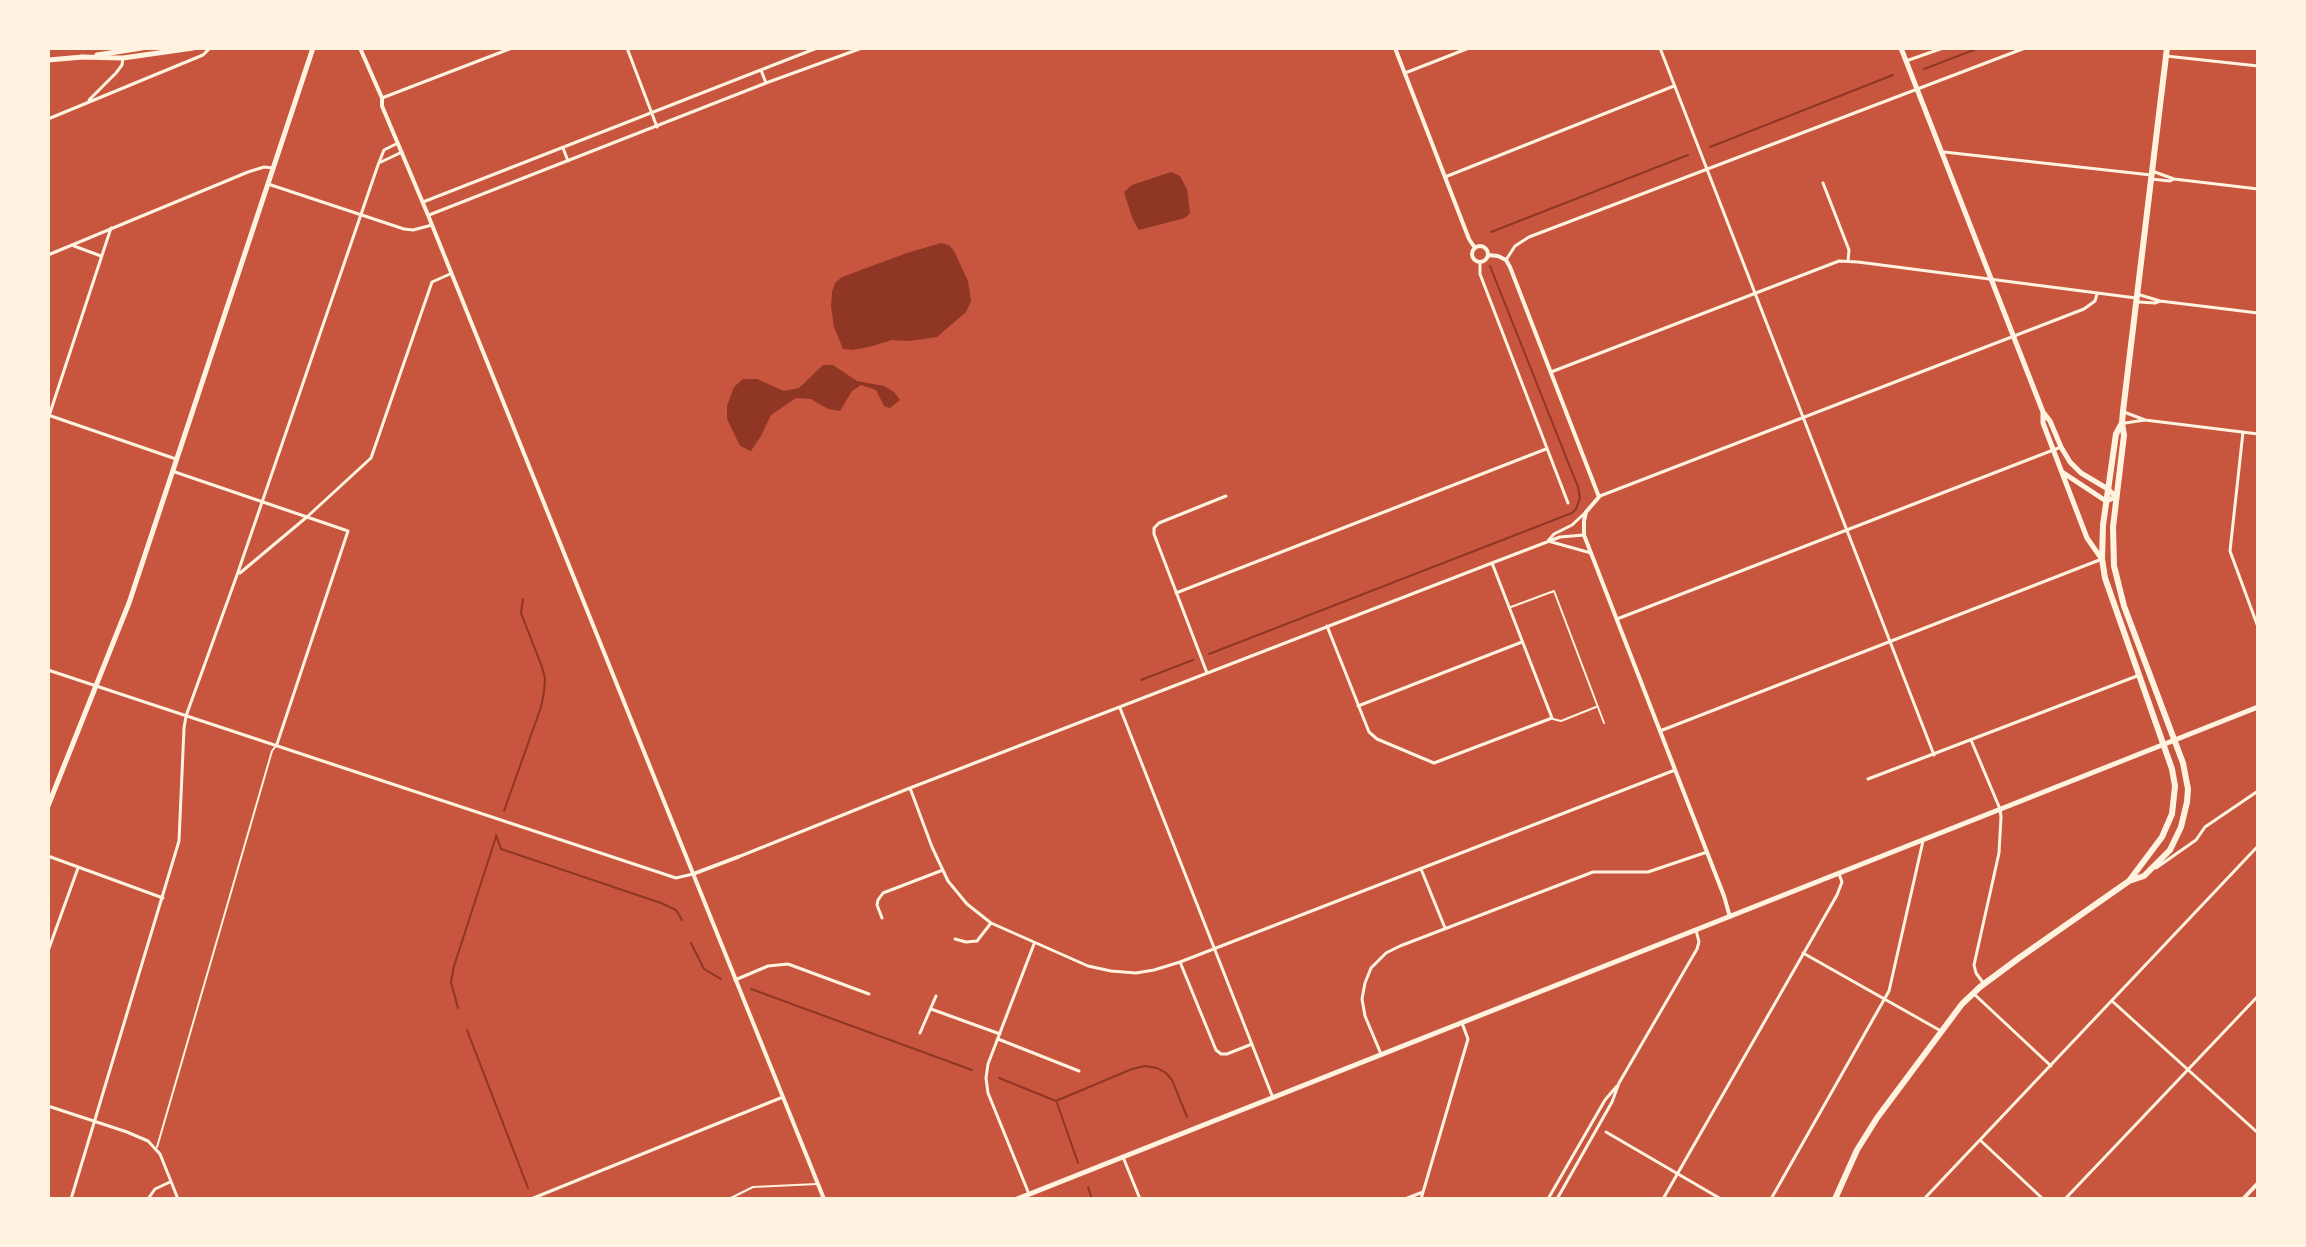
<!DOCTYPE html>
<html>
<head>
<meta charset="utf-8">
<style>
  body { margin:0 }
  #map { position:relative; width:2306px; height:1247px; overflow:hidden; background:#c8553d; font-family:"DM Sans",sans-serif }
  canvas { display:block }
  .frame { position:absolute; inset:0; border:50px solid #fff3e0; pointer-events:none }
</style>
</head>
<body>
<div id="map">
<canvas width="2306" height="1247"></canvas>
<div class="frame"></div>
</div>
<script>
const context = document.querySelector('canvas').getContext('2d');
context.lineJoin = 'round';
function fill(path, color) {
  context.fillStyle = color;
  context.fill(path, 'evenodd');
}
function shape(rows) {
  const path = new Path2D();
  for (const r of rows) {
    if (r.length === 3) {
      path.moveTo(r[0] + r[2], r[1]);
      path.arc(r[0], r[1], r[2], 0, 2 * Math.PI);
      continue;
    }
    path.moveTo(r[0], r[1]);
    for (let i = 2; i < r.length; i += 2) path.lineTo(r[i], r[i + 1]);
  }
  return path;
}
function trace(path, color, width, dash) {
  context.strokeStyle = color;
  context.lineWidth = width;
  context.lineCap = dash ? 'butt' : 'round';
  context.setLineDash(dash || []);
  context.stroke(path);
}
const water = shape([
  [1171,172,1180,176,1187,189,1190,213,1185,218,1139,230,1133,220,1124,192,1132,185],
  [941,243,949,245,954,251,968,281,971,301,966,312,937,337,909,341,892,340,869,347,852,350,843,349,834,327,831,307,832,292,835,283,842,277,907,253],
  [823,365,833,365,857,381,884,386,894,392,900,400,890,408,884,406,876,390,861,385,852,391,840,411,828,409,811,399,796,398,771,415,761,436,751,451,740,446,727,419,727,406,734,387,743,379,757,379,784,391,799,388]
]);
const stream = shape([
  [1924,69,1979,48],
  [1710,147,1893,75],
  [1491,232,1688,155],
  [1209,654,1572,513,1576,509,1580,498,1578,487,1490,266],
  [1141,680,1193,660],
  [504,811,541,707,544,692,545,678,542,667,521,613,523,599],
  [496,835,501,849,661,903,676,910,682,920],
  [691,943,704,969,721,979],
  [751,989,972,1070],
  [458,1008,451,982,454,966,496,837],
  [467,1030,528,1188],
  [999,1078,1056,1101,1132,1069,1145,1066,1157,1068,1166,1073,1172,1080,1187,1117],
  [1057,1103,1078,1163],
  [1088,1187,1092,1199]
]);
const service = shape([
  [1511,607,1554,591,1604,723],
  [1553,719,1561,721,1596,707],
  [157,1147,272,751,275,747],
  [729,1199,753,1187,817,1184]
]);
const minor = shape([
  [627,48,657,127],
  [1660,48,1934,755],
  [2166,56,2258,66],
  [1906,61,1943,48],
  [761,70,766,83],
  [1405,73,1469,48],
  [382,98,512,48],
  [89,100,116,73,122,65,123,58],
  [48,119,203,55,210,48],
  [563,148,568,161],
  [1944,152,2151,175],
  [381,162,402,152],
  [2152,171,2174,179,2258,189],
  [1445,177,1674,86],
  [2151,179,2170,181,2174,179],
  [1823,183,1849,250,1848,261],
  [268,184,404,229,413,230,432,225],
  [423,202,817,48],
  [429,215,766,83,862,48],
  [74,246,101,256],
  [48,255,248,172,264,167,273,168],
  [1506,260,1515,246,1529,237,2025,48],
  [1480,262,1480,274,1568,503],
  [2137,294,2160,301],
  [2139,302,2155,303,2160,301,2258,313],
  [1551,372,1839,261,1858,262,2136,298],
  [2124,412,2145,420,2258,434],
  [48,415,176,459],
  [48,419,111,228],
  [2125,423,2145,420],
  [2243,432,2230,551,2258,627],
  [172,471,348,531,277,744],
  [1600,496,2084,309,2095,301,2097,294],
  [1548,541,1554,534,1572,525,1586,512],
  [1548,541,1591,553],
  [240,573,308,516,371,458,432,282,450,274],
  [1176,593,1546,449],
  [1617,619,2061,447],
  [1327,626,1369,732,1377,739,1434,763,1552,718,1492,563],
  [48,670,676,878,693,874],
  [1207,673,1154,534,1154,528,1159,523,1226,496],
  [1358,706,1522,642],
  [1120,708,1273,1098],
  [1660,731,2102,559],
  [1971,740,2000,809,2001,817,1999,853,1974,965,1976,973,1984,984],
  [1868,779,2137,676],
  [910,788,932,847,948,881,967,904,991,923,1088,966,1111,971,1136,973,1154,970,1180,962,1675,770],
  [48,856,163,898],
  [738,857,910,788,1492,563,1560,537,1584,535],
  [2156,868,2196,840,2205,827,2258,791],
  [1421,869,1445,928],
  [882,918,877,905,878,900,883,893,943,870],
  [955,939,966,942,977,941,991,923],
  [48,951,78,868],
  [1803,953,1941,1031],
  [1180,962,1216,1050,1221,1054,1227,1054,1252,1044],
  [735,980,768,966,788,964,869,994],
  [1973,993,2051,1066],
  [2112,1001,2258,1133],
  [931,1009,1000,1034],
  [920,1033,936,996],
  [998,1039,1079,1071],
  [1381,1054,1365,1016,1362,999,1365,983,1371,968,1386,953,1400,946,1593,872,1648,872,1707,852],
  [48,1106,127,1132,148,1141,160,1154,178,1199],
  [1606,1132,1721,1199],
  [1980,1140,2043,1199],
  [1123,1157,1140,1199],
  [1029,1194,988,1093,986,1078,988,1064,1034,944],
  [71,1199,179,841,184,728,186,716,237,575,378,165,384,150,398,143],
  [148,1199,155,1189,170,1182],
  [531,1199,783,1097],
  [1405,1199,1423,1192],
  [1421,1199,1468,1039,1462,1023],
  [1548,1199,1605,1100,1617,1086],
  [1557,1199,1612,1102,1619,1083,1697,949,1699,942,1696,930],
  [1663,1199,1837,895,1842,882,1839,874],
  [1771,1199,1889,991,1923,841],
  [1924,1199,2258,846],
  [2065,1199,2258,996]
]);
const tertiary = shape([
  [360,48,382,98,382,106,428,215,824,1199],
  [1395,48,1469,239,1475,248],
  [1480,254,8],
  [1488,255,1498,256,1506,260,1510,267,1599,497,1586,512,1584,521,1584,535,1724,896,1730,917],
  [693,874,738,857],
  [2243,1199,2258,1183]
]);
const secondary = shape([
  [1901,48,2043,412,2050,421,2061,447,2070,462,2081,473,2108,489,2116,497],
  [2043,413,2043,423,2087,538,2101,558],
  [2062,472,2106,501,2116,497],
  [48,806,129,603,313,48],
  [1017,1199,2258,707]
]);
const primary = shape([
  [97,55,142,48],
  [81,57,123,58,193,48],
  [48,60,83,57]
]);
const trunk = shape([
  [2129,881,2162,837,2172,814,2175,786,2172,769,2105,578,2102,559,2103,525,2116,434,2122,423,2123,411,2167,48],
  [1835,1199,1857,1150,1877,1118,1962,1004,1980,987,2019,958,2129,881,2144,876,2170,850,2181,827,2187,802,2188,789,2183,763,2124,606,2114,566,2113,527,2124,435,2122,423]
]);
fill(water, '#8f3625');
trace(stream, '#8f3625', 2);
trace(service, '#fff3e0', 2);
trace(minor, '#fff3e0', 3);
trace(tertiary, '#fff3e0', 4);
trace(secondary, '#fff3e0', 5);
trace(primary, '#fff3e0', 5);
trace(trunk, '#fff3e0', 6);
</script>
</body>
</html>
